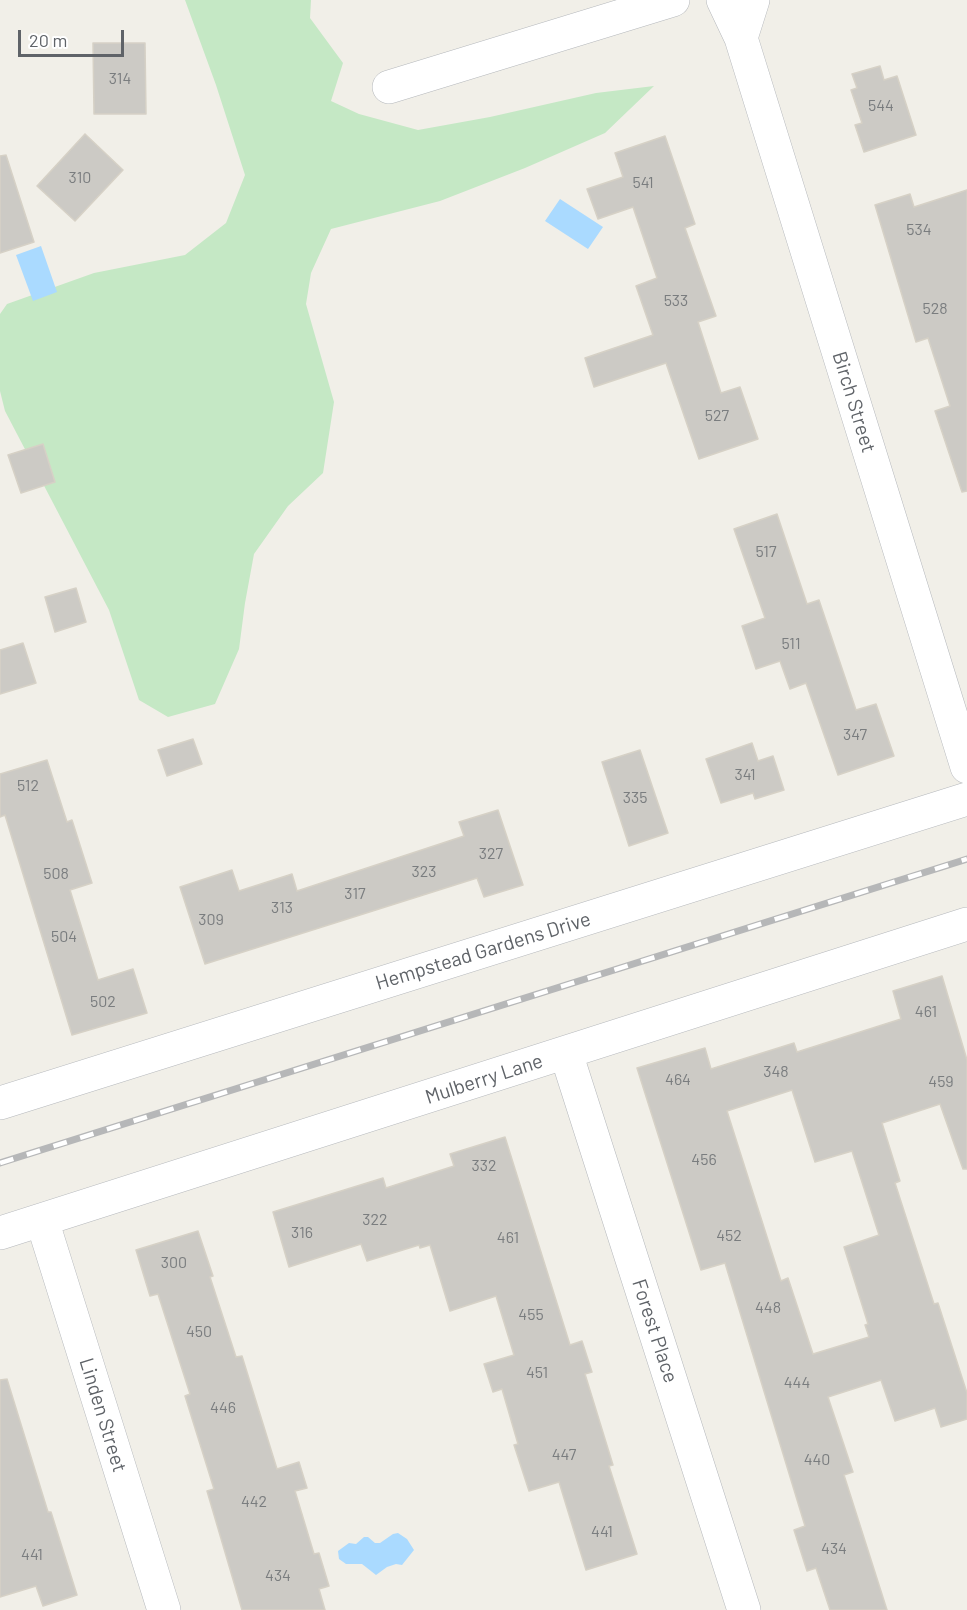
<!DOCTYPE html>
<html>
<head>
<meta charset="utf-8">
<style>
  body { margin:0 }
  #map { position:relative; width:967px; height:1610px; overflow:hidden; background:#f1efe8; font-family:Barlow,sans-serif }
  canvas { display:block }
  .scale { position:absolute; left:18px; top:30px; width:106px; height:27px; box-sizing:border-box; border:3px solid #5f6368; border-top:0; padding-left:8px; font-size:18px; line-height:21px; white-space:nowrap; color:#5f6368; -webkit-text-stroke:4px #fff; paint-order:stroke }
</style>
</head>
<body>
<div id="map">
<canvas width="967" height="1610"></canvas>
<div class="scale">20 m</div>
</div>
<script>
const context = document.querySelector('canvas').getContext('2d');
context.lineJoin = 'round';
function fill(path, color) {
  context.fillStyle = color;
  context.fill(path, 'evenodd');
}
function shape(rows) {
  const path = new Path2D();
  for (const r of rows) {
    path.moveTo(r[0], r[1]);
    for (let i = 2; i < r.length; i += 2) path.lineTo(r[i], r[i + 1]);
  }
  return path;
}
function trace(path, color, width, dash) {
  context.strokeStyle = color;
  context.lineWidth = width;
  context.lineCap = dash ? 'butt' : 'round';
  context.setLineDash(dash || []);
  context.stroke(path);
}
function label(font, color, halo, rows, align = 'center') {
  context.font = font + ' Barlow,sans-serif';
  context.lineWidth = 4.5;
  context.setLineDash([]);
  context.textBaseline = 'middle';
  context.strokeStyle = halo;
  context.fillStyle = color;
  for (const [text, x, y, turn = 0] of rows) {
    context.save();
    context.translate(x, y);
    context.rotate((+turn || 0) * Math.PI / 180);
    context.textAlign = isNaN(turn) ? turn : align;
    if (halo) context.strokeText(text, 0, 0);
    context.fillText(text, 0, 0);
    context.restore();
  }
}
const green = shape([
  [185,0,311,0,310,18,343,63,331,101,359,114,418,130,490,117,596,93,654,86,605,133,525,168,440,201,331,229,311,273,306,304,334,402,323,473,288,506,254,554,245,603,239,649,215,704,168,717,139,700,109,610,5,411,0,391,0,314,7,304,94,273,185,255,226,223,245,175,216,85]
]);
const water = shape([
  [560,199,603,227,588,249,545,221],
  [41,246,57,292,33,301,16,255],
  [398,1533,407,1539,414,1550,402,1565,396,1564,387,1567,376,1575,362,1564,346,1564,339,1559,338,1551,349,1543,356,1544,364,1537,368,1537,375,1543,380,1543,393,1534]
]);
const building = shape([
  [93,43,145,43,146,114,94,114,93,43],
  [880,66,884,80,897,76,916,135,864,152,855,125,862,123,851,90,857,88,852,74,880,66],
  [85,134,123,170,75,221,37,186,85,134],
  [665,136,695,224,685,228,716,316,698,322,721,393,740,387,758,439,699,459,666,363,594,387,585,358,653,335,636,286,657,278,633,207,598,219,587,189,623,177,615,153,665,136],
  [6,155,34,242,0,253,0,156,6,155],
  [967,190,967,491,962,492,935,411,950,406,928,338,916,342,875,205,910,194,914,207,967,190],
  [43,444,55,482,21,493,8,455,43,444],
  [777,514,807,604,819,600,856,710,876,704,894,756,838,775,806,683,790,689,780,661,756,669,742,626,765,618,734,529,777,514],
  [76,588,86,622,55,632,45,597,76,588],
  [23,643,36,683,0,694,0,650,23,643],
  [193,739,202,764,167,776,158,750,193,739],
  [752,743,758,761,773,756,784,790,755,799,753,793,721,803,706,759,752,743],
  [640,750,668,833,629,846,602,762,640,750],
  [47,760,67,822,72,820,92,883,70,890,98,980,133,969,147,1013,72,1035,5,815,0,817,0,774,47,760],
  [498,810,523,885,484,897,477,878,205,964,180,887,232,870,239,891,292,874,297,891,464,836,459,822,498,810],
  [942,976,967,1060,967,1169,963,1169,940,1104,882,1123,900,1181,895,1183,934,1304,938,1303,967,1393,967,1419,941,1427,935,1408,895,1421,881,1380,828,1397,853,1472,844,1475,887,1610,830,1610,816,1568,807,1571,794,1530,805,1526,725,1263,701,1270,637,1068,705,1048,711,1069,794,1043,797,1052,901,1019,893,991,942,976],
  [792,1090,815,1162,852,1151,879,1235,844,1247,868,1324,865,1325,869,1337,813,1354,788,1278,781,1281,727,1111,792,1090],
  [505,1137,570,1345,582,1341,592,1372,585,1374,613,1465,609,1466,637,1554,586,1570,559,1482,529,1491,514,1445,518,1444,502,1389,493,1392,484,1364,514,1355,496,1296,450,1311,430,1245,420,1248,419,1245,367,1261,361,1244,289,1267,273,1212,383,1178,386,1188,454,1166,450,1154,505,1137],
  [198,1231,213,1276,210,1277,236,1357,242,1356,277,1469,299,1462,307,1488,295,1491,314,1554,319,1553,329,1586,319,1589,325,1610,242,1610,207,1491,214,1489,185,1396,190,1394,158,1294,150,1296,136,1250,198,1231],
  [7,1379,48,1512,51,1512,77,1595,43,1606,36,1586,0,1597,0,1380,7,1379]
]);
const minor = shape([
  [723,0,741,38,967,767],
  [741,38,753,0],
  [389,87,673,0],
  [566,1053,744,1610],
  [0,1103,967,799],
  [42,1220,164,1610],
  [0,1233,967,924]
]);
const rail = shape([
  [0,1163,967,859]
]);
const numberNames = [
  ["314",120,79],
  ["544",881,106],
  ["310",80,178],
  ["541",643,183],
  ["534",919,230],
  ["533",676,301],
  ["528",935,309],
  ["527",717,416],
  ["517",766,552],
  ["511",791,644],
  ["347",855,735],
  ["341",745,775],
  ["512",28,786],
  ["335",635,798],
  ["327",491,854],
  ["323",424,872],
  ["508",56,874],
  ["317",355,894],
  ["313",282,908],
  ["309",211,920],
  ["504",64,937],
  ["502",103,1002],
  ["461",926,1012],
  ["348",776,1072],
  ["464",678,1080],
  ["459",941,1082],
  ["456",704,1160],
  ["332",484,1166],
  ["322",375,1220],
  ["316",302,1233],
  ["452",729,1236],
  ["461",508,1238],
  ["300",174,1263],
  ["448",768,1308],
  ["455",531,1315],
  ["450",199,1332],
  ["451",537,1373],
  ["444",797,1383],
  ["446",223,1408],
  ["447",564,1455],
  ["440",817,1460],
  ["442",254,1502],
  ["441",602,1532],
  ["434",834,1549],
  ["441",32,1555],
  ["434",278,1576]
];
const streetNames = [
  ["Birch Street",854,402,73],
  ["Hempstead Gardens Drive",483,951,-17],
  ["Mulberry Lane",484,1079,-18],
  ["Forest Place",655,1331,72],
  ["Linden Street",103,1415,73]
];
fill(green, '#c5e8c5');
fill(water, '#aadaff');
fill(building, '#cccac5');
trace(building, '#d6d1c6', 1.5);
trace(minor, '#b5b8bc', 34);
trace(minor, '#fff', 33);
trace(rail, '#b6b7b8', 7);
trace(rail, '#fff', 4.5, [14]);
label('16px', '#7a7d7f', null, numberNames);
label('20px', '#5f6368', '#fff', streetNames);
</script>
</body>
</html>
